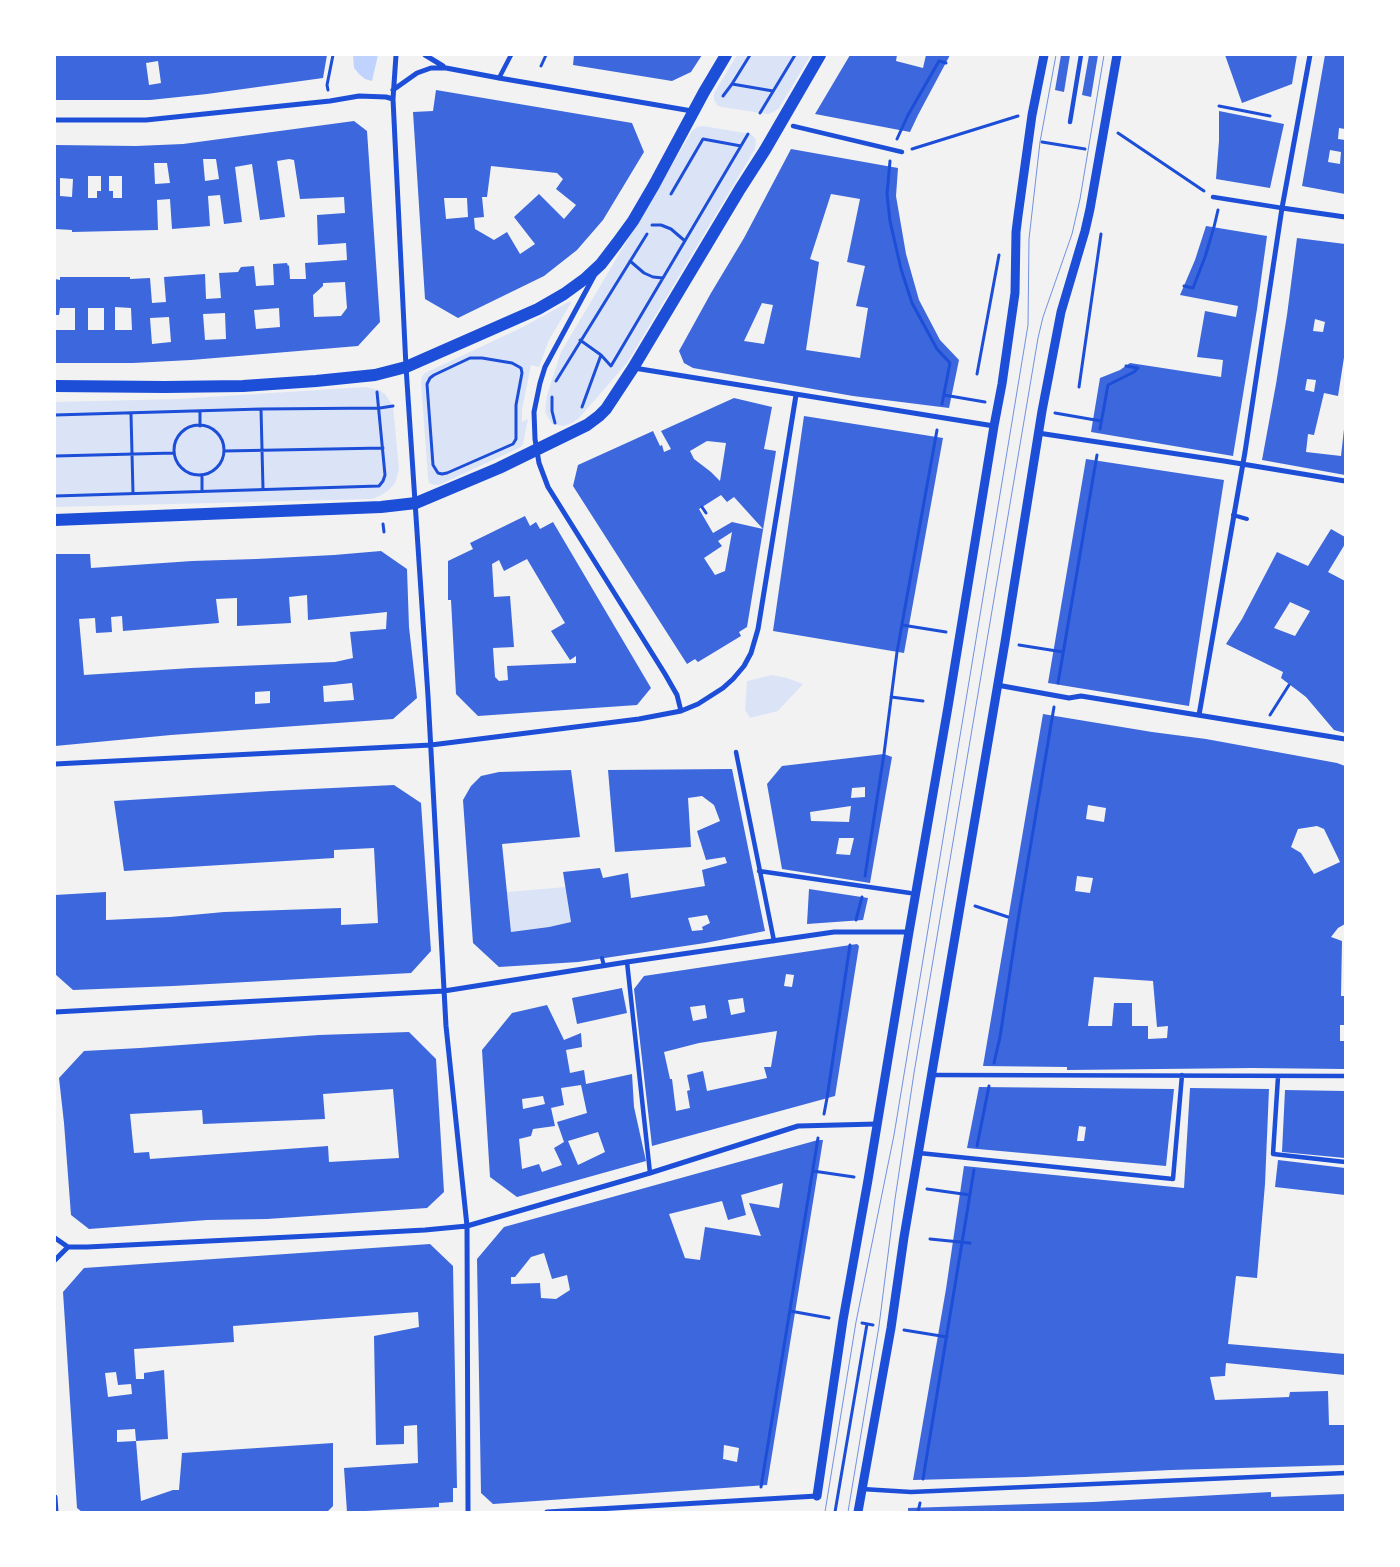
<!DOCTYPE html>
<html>
<head>
<meta charset="utf-8">
<style>
  body { margin:0 }
  #map { position:relative; width:1400px; height:1567px; overflow:hidden; background:#f2f2f2; font-family:"Roboto Condensed",sans-serif }
  canvas { display:block }
  .frame { position:absolute; inset:0; border:56px solid #fff; pointer-events:none }
</style>
</head>
<body>
<div id="map">
<canvas width="1400" height="1567"></canvas>
<div class="frame"></div>
</div>
<script>
const context = document.querySelector('canvas').getContext('2d');
context.lineJoin = 'round';
function fill(path, color) {
  context.fillStyle = color;
  context.fill(path, 'evenodd');
}
function shape(rows) {
  const path = new Path2D();
  for (const r of rows) {
    if (r.length === 3) {
      path.moveTo(r[0] + r[2], r[1]);
      path.arc(r[0], r[1], r[2], 0, 2 * Math.PI);
      continue;
    }
    path.moveTo(r[0], r[1]);
    for (let i = 2; i < r.length; i += 2) path.lineTo(r[i], r[i + 1]);
  }
  return path;
}
function trace(path, color, width, dash) {
  context.strokeStyle = color;
  context.lineWidth = width;
  context.lineCap = dash ? 'butt' : 'round';
  context.setLineDash(dash || []);
  context.stroke(path);
}
const green = shape([
  [737,55,811,55,779,108,774,112,768,114,721,107,717,105,714,100,714,93],
  [703,126,751,134,756,139,755,149,627,363,579,418,572,423,563,426,552,424,545,412,547,395,561,352,692,131,697,127],
  [570,301,571,303,549,340,539,367,531,365,522,410,522,422,528,419,523,444,521,447,439,485,434,485,429,483,428,478,421,383,422,376,425,373,523,327],
  [365,387,379,390,385,394,393,406,399,470,395,483,389,490,380,496,372,499,55,507,55,402,177,399],
  [772,675,787,678,803,684,778,711,750,718,745,710,747,681],
  [566,887,571,922,549,927,511,932,507,892]
]);
const water = shape([
  [353,55,378,55,372,81,365,79,359,74,354,68]
]);
const building = shape([
  [55,55,327,55,323,78,207,94,150,100,55,100],
  [158,61,161,83,149,85,146,63],
  [574,55,702,55,691,72,672,81,573,65],
  [850,55,897,55,896,61,923,68,926,55,950,55,918,115,910,132,815,114],
  [1061,55,1070,55,1064,92,1055,90],
  [1089,55,1098,55,1091,97,1082,95],
  [1225,55,1297,55,1292,84,1242,103],
  [1325,55,1345,55,1345,129,1339,128,1338,139,1345,140,1345,194,1302,186],
  [1330,150,1341,152,1340,164,1328,162],
  [436,90,632,123,644,152,603,220,577,250,544,276,458,318,425,299,413,112,433,111],
  [491,166,557,173,563,179,556,189,576,205,564,219,539,194,514,217,535,244,520,254,507,232,494,240,475,229,474,218,484,217,482,197,487,197],
  [444,198,467,198,468,217,446,219],
  [1219,111,1284,124,1270,188,1216,179,1219,141],
  [354,121,367,131,380,322,358,346,191,360,133,363,55,363,55,330,75,330,75,308,60,308,59,315,55,315,55,279,60,280,60,277,130,277,130,279,150,278,152,303,166,302,164,277,205,274,206,299,221,298,219,273,238,272,241,267,254,266,256,286,274,285,273,264,287,263,288,266,289,265,290,279,306,279,305,263,347,260,346,243,318,245,317,215,345,213,344,197,300,199,294,160,289,159,277,161,285,217,260,220,252,164,235,167,242,222,224,224,220,195,208,196,210,226,172,229,170,199,157,200,158,230,72,232,72,230,55,229,55,145,136,146,183,144],
  [203,159,216,159,219,179,205,181],
  [154,163,167,163,170,183,155,184],
  [88,176,101,176,101,191,97,191,97,198,88,198],
  [109,176,122,176,122,198,113,198,113,191,109,191],
  [60,178,73,179,72,197,60,196],
  [345,282,347,308,341,316,314,317,313,295,323,286,323,283],
  [115,307,131,308,132,330,115,330],
  [88,308,104,308,104,330,88,330],
  [279,308,280,327,256,329,254,310],
  [225,313,226,339,205,340,203,314],
  [169,317,171,342,152,344,150,318],
  [791,149,898,168,896,196,906,254,919,300,940,340,959,360,949,408,853,396,693,368,684,363,679,351,711,293,744,238],
  [831,194,860,199,847,262,865,266,856,306,868,308,860,358,806,350,819,262,810,259],
  [762,303,773,305,764,344,744,341],
  [1206,226,1267,236,1257,309,1233,456,1091,432,1100,378,1120,370,1130,363,1221,377,1223,360,1197,357,1205,311,1236,317,1238,306,1180,295,1195,260],
  [1297,238,1345,244,1345,351,1338,396,1324,393,1314,435,1308,434,1306,452,1341,456,1344,429,1345,430,1345,475,1262,460,1276,384,1287,315],
  [1315,319,1325,322,1323,332,1313,331],
  [1307,379,1316,380,1314,392,1305,390],
  [734,398,772,407,764,449,776,451,747,627,739,632,741,636,698,662,695,659,687,664,573,486,578,465,653,431,660,446,662,445,664,452,671,449,661,431],
  [707,441,726,443,720,481,711,472,694,459,690,451],
  [721,495,727,502,734,497,763,529,732,522,713,533,699,509],
  [732,532,725,571,715,575,704,558,722,546,718,541],
  [804,416,943,438,904,653,773,631],
  [1086,459,1224,480,1189,706,1048,683],
  [525,516,530,526,536,522,540,529,553,522,651,688,637,705,478,716,456,694,451,600,448,600,448,561,473,549,470,543],
  [527,559,565,623,551,631,570,660,576,656,576,663,507,666,508,680,499,681,495,677,493,648,514,647,510,596,494,597,492,564,499,560,504,571],
  [1331,529,1345,537,1345,544,1328,572,1345,581,1345,733,1334,730,1306,697,1281,678,1283,672,1226,644,1242,619,1277,552,1308,566],
  [1290,602,1310,611,1295,636,1274,628],
  [381,551,407,569,409,627,417,698,393,719,171,735,55,746,55,554,90,554,91,568,192,561,256,559,334,555],
  [307,595,308,620,387,612,386,629,350,632,353,658,335,662,191,668,84,675,79,619,95,618,96,633,112,632,111,617,122,616,123,631,219,623,216,599,237,598,237,626,291,623,289,597],
  [352,683,354,700,324,702,323,686],
  [270,691,270,703,255,704,255,692],
  [1043,714,1152,732,1206,739,1337,763,1345,766,1345,924,1338,928,1331,937,1342,941,1341,996,1345,996,1345,1025,1340,1025,1340,1041,1345,1041,1345,1069,1252,1068,1067,1070,1067,1067,983,1066],
  [1088,805,1106,808,1104,822,1086,819],
  [1317,826,1324,829,1340,862,1314,874,1301,853,1291,847,1298,829],
  [1077,876,1093,878,1090,893,1075,891],
  [1094,977,1153,981,1157,1027,1168,1026,1167,1038,1148,1039,1148,1026,1132,1026,1132,1003,1114,1003,1112,1026,1088,1026],
  [884,754,892,757,870,883,782,869,767,784,782,766],
  [865,787,865,797,851,798,852,788],
  [851,806,849,822,811,821,810,812],
  [839,838,854,838,850,855,836,854],
  [732,769,765,931,705,943,578,962,499,967,473,943,463,800,471,786,481,776,499,772,571,770,580,837,502,844,511,932,549,927,571,922,563,872,600,868,603,878,628,873,631,898,705,886,702,870,727,863,725,857,706,860,697,831,720,821,714,805,702,796,688,798,691,847,615,852,608,770],
  [707,915,710,923,702,927,703,930,692,931,688,918],
  [394,785,421,803,431,951,411,973,173,986,73,990,55,974,55,895,106,892,106,920,170,917,224,912,341,908,341,925,378,923,374,848,334,850,334,858,124,871,114,801,271,791],
  [809,889,868,898,863,920,807,924],
  [857,944,859,946,835,1096,652,1146,634,989,644,976],
  [786,974,794,975,792,987,784,986],
  [743,998,745,1012,731,1015,728,1000],
  [705,1005,707,1018,693,1021,690,1007],
  [777,1031,771,1067,764,1067,767,1078,707,1091,703,1071,687,1075,690,1090,687,1091,690,1108,676,1111,672,1079,670,1079,664,1052,699,1043],
  [622,988,627,1013,577,1024,572,998],
  [547,1005,564,1040,581,1033,582,1047,566,1050,570,1073,584,1070,586,1084,632,1074,634,1107,646,1161,517,1197,490,1177,482,1050,512,1013],
  [581,1085,587,1113,557,1122,564,1142,554,1148,562,1165,542,1172,539,1164,522,1169,519,1139,531,1136,533,1129,555,1126,551,1108,564,1105,561,1088],
  [543,1096,545,1104,523,1109,522,1099],
  [598,1132,605,1152,578,1165,568,1141],
  [409,1032,436,1059,444,1192,427,1208,267,1219,207,1220,89,1229,71,1215,64,1123,59,1078,84,1051,140,1048,319,1035],
  [393,1089,399,1158,329,1162,328,1146,150,1159,149,1152,134,1153,130,1114,202,1110,203,1124,325,1119,323,1094],
  [979,1087,1174,1089,1166,1166,967,1148],
  [1079,1126,1086,1127,1084,1141,1077,1141],
  [1190,1088,1269,1089,1265,1184,1257,1278,1236,1276,1228,1344,1345,1354,1345,1375,1226,1363,1225,1376,1210,1377,1215,1400,1289,1397,1290,1392,1328,1391,1329,1425,1345,1425,1345,1465,1171,1470,1025,1477,913,1480,946,1289,964,1166,1184,1188],
  [1285,1090,1345,1091,1345,1158,1282,1152],
  [818,1140,823,1140,767,1485,493,1504,481,1493,477,1259,504,1227],
  [783,1183,779,1208,749,1203,761,1236,705,1227,700,1260,685,1258,669,1214,722,1201,728,1220,746,1215,741,1195],
  [544,1253,552,1279,567,1275,570,1290,556,1299,541,1298,540,1283,511,1284,511,1277,515,1277,531,1257],
  [724,1445,739,1448,737,1462,723,1459],
  [1278,1160,1345,1168,1345,1195,1275,1187],
  [430,1244,453,1266,457,1488,453,1488,453,1502,439,1503,439,1507,347,1512,344,1468,418,1463,417,1425,404,1426,404,1444,376,1445,374,1336,419,1327,418,1312,233,1326,234,1342,134,1349,136,1379,144,1379,144,1373,164,1370,168,1439,136,1441,141,1501,173,1490,179,1490,182,1453,333,1443,333,1506,327,1512,82,1512,77,1508,63,1292,84,1268],
  [116,1372,118,1385,131,1384,132,1394,108,1397,105,1373],
  [135,1429,136,1441,117,1442,117,1430],
  [1271,1492,1271,1497,1345,1494,1345,1512,908,1512,908,1508,1093,1502]
]);
const path = shape([
  [541,66,546,55],
  [732,84,773,91],
  [328,90,327,85,333,55],
  [723,96,732,84,750,55],
  [1219,106,1270,116],
  [760,113,795,55],
  [1118,133,1204,191],
  [897,139,908,115,939,61,946,63],
  [1042,142,1085,149],
  [912,149,1018,116],
  [890,161,887,194,890,221,901,269,912,303,937,349,950,363,942,404],
  [671,194,703,139,741,146],
  [652,225,661,225,671,229,685,241],
  [630,261,644,273,653,277,663,278],
  [1184,286,1193,288,1205,257,1214,227,1218,210],
  [580,340,601,355],
  [470,358,482,358,512,363,521,368,522,373,516,405,516,439,513,444,447,473,442,474,438,473,433,465,427,384,430,378,434,375,470,358],
  [977,374,999,255],
  [556,381,647,234],
  [1079,387,1101,234],
  [377,392,385,475,383,481,379,486],
  [944,395,985,402],
  [552,397,552,411,555,423],
  [582,407,601,355,611,366,748,134],
  [261,409,263,489],
  [1055,413,1101,421],
  [131,414,133,493],
  [55,415,261,409,380,408,393,406],
  [199,450,25],
  [200,426,200,411],
  [1100,429,1108,385,1134,372,1138,368,1126,366],
  [224,451,383,448],
  [55,456,174,453],
  [202,475,202,491],
  [55,496,379,486],
  [702,507,706,513],
  [383,524,384,532],
  [902,625,946,632],
  [1019,645,1063,652],
  [1058,683,1097,455],
  [891,697,923,701],
  [1270,715,1289,685],
  [865,876,884,754,897,652,937,430],
  [975,906,1008,917],
  [856,920,862,897],
  [994,1063,1000,1037,1018,920,1054,707],
  [824,1114,827,1098,850,945],
  [977,1146,989,1086],
  [813,1171,854,1177],
  [927,1189,970,1195],
  [930,1239,970,1243],
  [790,1311,829,1318],
  [862,1323,873,1325],
  [904,1330,947,1337],
  [923,1479,974,1170],
  [761,1487,818,1138],
  [835,1512,867,1324],
  [918,1512,920,1503]
]);
const service = shape([
  [1233,515,1247,519],
  [602,958,604,966]
]);
const pedestrian = shape([
  [499,78,511,55],
  [1070,122,1081,55],
  [793,126,902,152],
  [1213,197,1282,208],
  [736,752,774,941],
  [759,871,910,893],
  [627,962,650,1173],
  [932,1075,1345,1076],
  [1278,1077,1273,1154,1345,1162],
  [919,1153,1173,1179,1182,1075],
  [862,1489,911,1492,1345,1473]
]);
const minor = shape([
  [396,55,393,99,406,367,428,696,446,1026,467,1226,468,1512],
  [425,55,443,66],
  [393,90,417,73,431,68,446,68,499,78,692,111],
  [55,120,146,120,330,101,359,96,386,97,393,99],
  [1282,208,1345,217],
  [594,276,545,367,540,383,534,412,535,439,539,463,548,487,665,674,677,695,681,711],
  [634,368,994,426],
  [1038,433,1224,461,1345,481],
  [997,685,1069,698,1081,696,1345,739],
  [1199,715,1245,452,1282,208,1310,55],
  [55,764,431,745,639,719,681,711,698,704,723,688,733,679,744,666,751,653,758,629,796,395],
  [55,1012,444,991,627,962,834,932,909,932],
  [55,1238,68,1247,87,1247,331,1235,425,1230,467,1226,650,1173,798,1126,877,1124],
  [55,1260,68,1247],
  [55,1497,56,1512],
  [547,1512,817,1496]
]);
const tertiary = shape([
  [817,1496,843,1320,868,1180,909,932,948,707,994,426,1002,384,1015,293,1016,232,1018,216,1032,115,1044,55],
  [858,1512,891,1328,904,1237,1005,642,1042,411,1061,312,1085,231,1090,209,1117,55]
]);
const primary = shape([
  [55,386,165,387,243,386,316,381,375,375,406,367,538,309,564,294,586,278,601,264,617,243,633,221,654,185,704,92,726,55],
  [55,520,381,507,416,503,499,468,587,425,599,416,606,409,633,368,740,189,765,150,820,55]
]);
const tram = shape([
  [825,1512,856,1322,894,1135,1028,325,1029,239,1040,142,1056,55],
  [848,1512,879,1326,895,1199,914,1073,1038,338,1043,317,1072,234,1080,199,1104,55]
]);
fill(green, '#dbe4f7');
fill(water, '#bfd3fe');
fill(building, '#3d67dc');
trace(path, '#1d4ed8', 3);
trace(service, '#1d4ed8', 4);
trace(pedestrian, '#1d4ed8', 4.5);
trace(minor, '#1d4ed8', 5);
trace(tertiary, '#1d4ed8', 9);
trace(primary, '#1d4ed8', 12);
trace(tram, '#7290e2', 1);
</script>
</body>
</html>
